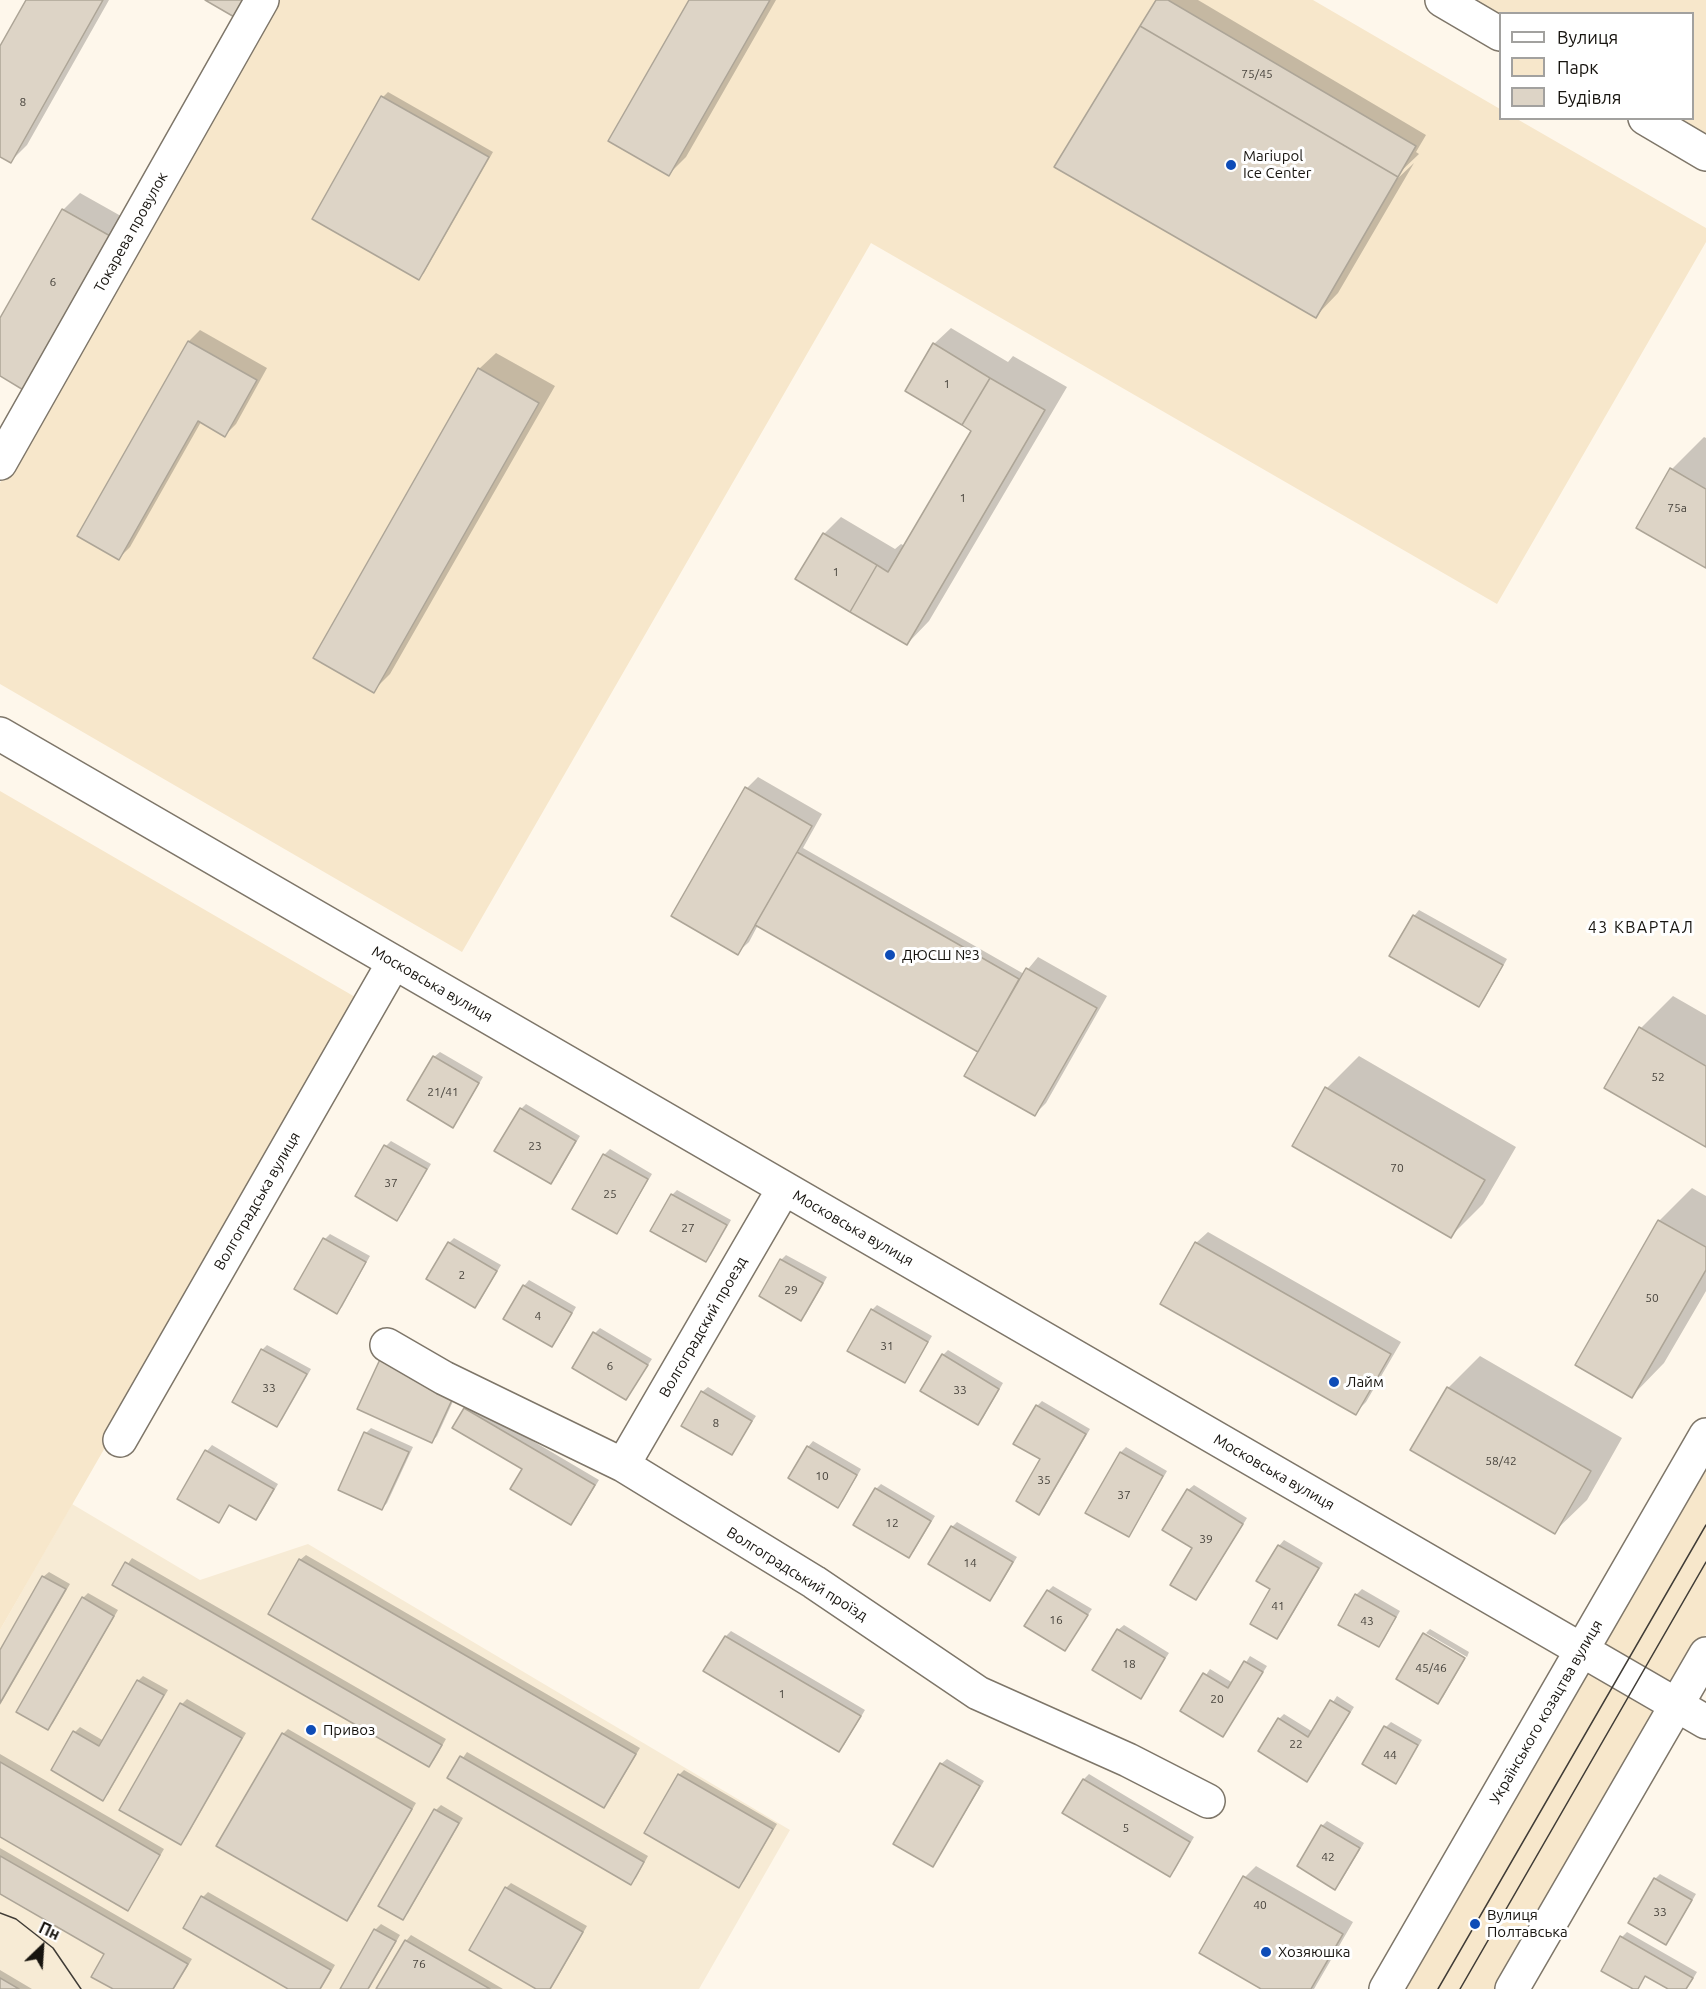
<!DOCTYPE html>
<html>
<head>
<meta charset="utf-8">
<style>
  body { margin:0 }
  #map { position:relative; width:1706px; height:1989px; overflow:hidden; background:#fef7eb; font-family:Ubuntu,sans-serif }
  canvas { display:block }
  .legend { position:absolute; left:1499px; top:12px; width:195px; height:108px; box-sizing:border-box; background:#fff; border:2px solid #a2a19f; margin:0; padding:8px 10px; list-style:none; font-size:18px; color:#17140f }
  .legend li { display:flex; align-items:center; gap:12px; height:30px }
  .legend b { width:30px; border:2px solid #a2a19f }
  .north { position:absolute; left:12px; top:1917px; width:60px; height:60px; -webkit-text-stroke:4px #fff; paint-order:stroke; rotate:25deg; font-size:16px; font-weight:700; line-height:24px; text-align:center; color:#17140f }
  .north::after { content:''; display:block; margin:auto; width:21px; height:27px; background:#17140f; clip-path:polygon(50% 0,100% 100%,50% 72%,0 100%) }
</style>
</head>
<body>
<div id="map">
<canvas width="1706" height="1989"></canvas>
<ul class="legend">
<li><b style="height:8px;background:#fff"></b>Вулиця</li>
<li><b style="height:16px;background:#f7e7cb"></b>Парк</li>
<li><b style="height:16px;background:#ddd4c6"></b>Будівля</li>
</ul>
<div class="north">Пн</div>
</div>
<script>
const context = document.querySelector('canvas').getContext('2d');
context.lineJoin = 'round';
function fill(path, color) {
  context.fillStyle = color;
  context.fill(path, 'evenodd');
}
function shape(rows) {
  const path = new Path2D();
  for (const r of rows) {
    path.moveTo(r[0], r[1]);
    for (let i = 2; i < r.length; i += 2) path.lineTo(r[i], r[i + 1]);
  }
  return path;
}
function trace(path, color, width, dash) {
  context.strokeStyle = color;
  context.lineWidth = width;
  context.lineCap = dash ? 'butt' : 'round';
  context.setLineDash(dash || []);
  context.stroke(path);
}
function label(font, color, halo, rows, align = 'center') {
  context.font = font + ' Ubuntu,sans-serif';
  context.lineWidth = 6;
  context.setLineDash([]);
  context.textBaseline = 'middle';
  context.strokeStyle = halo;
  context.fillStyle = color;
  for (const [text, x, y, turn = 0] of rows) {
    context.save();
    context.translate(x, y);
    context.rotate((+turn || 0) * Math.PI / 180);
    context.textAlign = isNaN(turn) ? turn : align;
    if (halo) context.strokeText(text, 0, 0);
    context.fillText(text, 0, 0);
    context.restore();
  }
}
const built = shape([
  [72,1504,200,1580,308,1544,790,1830,699,1989,0,1989,0,1630]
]);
const green = shape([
  [273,0,1313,0,1500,109,1500,118,1517,119,1706,228,1706,242,1497,604,871,243,462,952,0,684,0,483],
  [1472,0,1706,0,1706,136,1675,119,1692,118,1692,14,1500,14,1500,17],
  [0,791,362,1001,0,1630],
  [1706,1454,1706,1634,1673,1691,1595,1646],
  [1585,1664,1662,1709,1500,1989,1397,1989]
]);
const shadow = shape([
  [27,0,109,0,27,145,10,162,0,156,0,48],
  [691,0,776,0,686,157,669,174],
  [1157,0,1198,0,1426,135,1416,152,1419,154,1396,176,1396,180,1414,163,1338,293,1316,316],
  [388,92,493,152,424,273,419,278,383,97],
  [80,193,128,220,0,375,0,321,63,210],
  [951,328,1008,362,1013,356,1067,387,929,621,907,644,824,534,841,517,895,549,901,544,905,546,973,430,934,344],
  [200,330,267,368,236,424,225,435,201,422,130,547,119,558,79,535,189,341],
  [496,353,555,386,390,674,373,691,479,369],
  [1704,437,1706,438,1706,566,1672,469],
  [758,777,822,814,803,848,1024,974,1038,957,1107,996,1046,1103,1035,1114,983,1046,758,925,749,942,737,953,747,788],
  [1419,910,1507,959,1484,1000,1479,1005,1414,916],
  [1673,996,1706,1015,1706,1145,1641,1028],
  [440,1052,483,1077,458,1120,453,1126,434,1057],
  [1359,1056,1516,1147,1483,1204,1451,1236,1327,1088],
  [526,1104,580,1136,556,1177,551,1182,521,1109],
  [391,1141,431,1164,402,1214,397,1219,357,1196,386,1146],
  [610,1149,652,1174,621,1227,616,1232,574,1208,604,1155],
  [1692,1188,1706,1196,1706,1291,1664,1363,1632,1396,1577,1364,1659,1221],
  [677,1190,731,1220,711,1255,706,1260,672,1195],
  [1208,1232,1401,1342,1366,1402,1355,1413,1196,1243],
  [330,1234,370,1256,342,1307,337,1312,296,1288,325,1239],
  [454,1238,501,1265,480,1301,475,1306,449,1243],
  [786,1255,827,1277,806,1314,801,1319,781,1260],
  [529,1280,576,1307,557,1340,552,1346,505,1319,524,1286],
  [877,1305,932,1336,909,1376,904,1381,872,1310],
  [600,1328,652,1359,626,1398,595,1333],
  [267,1345,311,1369,282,1420,276,1425,262,1350],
  [948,1350,1003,1383,983,1418,978,1423,943,1355],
  [1480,1356,1622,1438,1587,1500,1554,1532,1448,1388],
  [461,1384,437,1436,432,1442,359,1408],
  [708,1387,756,1416,732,1453,702,1392],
  [1042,1401,1090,1429,1044,1508,1039,1513,1042,1459,1037,1406],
  [470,1404,599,1480,576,1518,571,1523,524,1468,465,1409],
  [371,1428,413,1447,387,1503,382,1509,366,1433],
  [813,1441,861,1469,843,1501,838,1506,808,1447],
  [212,1445,278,1484,261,1513,256,1518,231,1504,219,1521,179,1499,207,1451],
  [1126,1447,1167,1471,1133,1530,1128,1535,1087,1512,1121,1452],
  [881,1484,935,1516,914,1551,909,1557,876,1489],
  [1194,1485,1247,1518,1201,1593,1196,1598,1194,1547,1188,1490],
  [957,1522,1017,1557,995,1594,990,1599,952,1527],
  [1284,1540,1323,1563,1282,1632,1277,1637,1272,1588,1259,1581,1279,1546],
  [306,1555,640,1748,609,1801,604,1806,300,1560],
  [132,1558,446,1739,434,1760,429,1766,114,1584],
  [49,1572,70,1584,0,1705,0,1653,43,1577],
  [1053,1586,1092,1609,1065,1649,1048,1591],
  [1362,1589,1400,1611,1384,1640,1378,1645,1340,1624,1357,1594],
  [88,1593,118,1610,53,1723,48,1728,83,1598],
  [1124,1625,1169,1653,1140,1697,1118,1630],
  [1430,1629,1469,1652,1467,1657,1426,1633],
  [731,1631,865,1710,844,1745,839,1750,706,1671,726,1636],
  [1424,1635,1465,1659,1443,1697,1438,1702],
  [1250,1656,1267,1666,1227,1730,1222,1736,1182,1711,1210,1669,1233,1683],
  [143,1676,168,1690,108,1794,103,1799,53,1770,75,1732,80,1727,104,1741,138,1681],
  [1337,1696,1354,1707,1312,1775,1307,1780,1279,1719,1284,1714,1313,1732],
  [187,1699,246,1733,186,1838,180,1843,182,1704],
  [1391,1722,1422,1740,1401,1777,1396,1782,1386,1727],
  [288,1729,416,1803,352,1914,347,1919,283,1734],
  [467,1752,648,1856,636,1878,631,1883,449,1778],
  [0,1754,164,1849,132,1904,127,1909,0,1836],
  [947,1759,984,1781,937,1860,932,1865,941,1764],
  [684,1770,777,1824,744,1881,739,1886,679,1775],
  [1089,1774,1194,1837,1175,1870,1170,1875,1064,1812,1084,1779],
  [441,1805,463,1818,408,1913,403,1918,380,1905,436,1810],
  [1327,1821,1364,1843,1340,1883,1335,1888,1322,1826],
  [0,1848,192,1959,174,1989,116,1989,106,1954,0,1893],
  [1256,1866,1353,1922,1314,1989,1264,1989,1201,1952,1245,1877],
  [1660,1874,1696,1894,1670,1938,1665,1943,1655,1879],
  [511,1883,587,1926,551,1989,539,1989,506,1888],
  [208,1892,335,1965,321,1989,291,1989,185,1927,203,1897],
  [381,1924,400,1935,369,1989,341,1989,376,1929],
  [1627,1932,1697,1972,1687,1989,1671,1989,1647,1975,1636,1989,1622,1937],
  [411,1935,503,1989,378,1989,406,1941],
  [0,1970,32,1989,0,1989]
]);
const building = shape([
  [26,0,103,0,11,163,0,157,0,46,26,0],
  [205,0,246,0,236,18,205,0],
  [689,0,770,0,669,176,608,141,689,0],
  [1156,0,1168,0,1416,146,1398,177,1140,26,1156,0],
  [1140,26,1398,177,1316,318,1054,167,1140,26],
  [381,96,489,157,419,280,312,219,381,96],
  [62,209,112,237,25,391,0,376,0,318,62,209],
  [188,341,257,380,225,437,198,421,119,560,77,536,188,341],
  [933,343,990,378,962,425,905,391,933,343],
  [478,368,539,403,374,693,313,658,478,368],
  [990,378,1045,410,907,645,850,612,877,565,888,572,971,431,962,425,990,378],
  [1670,468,1706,489,1706,568,1636,528,1670,468],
  [823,533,877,565,850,612,795,579,823,533],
  [745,787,812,826,738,955,671,916,745,787],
  [797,852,1019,979,978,1052,755,925,797,852],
  [1413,915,1503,965,1479,1007,1389,956,1413,915],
  [1026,968,1097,1008,1035,1116,964,1076,1026,968],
  [1639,1027,1706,1066,1706,1147,1604,1088,1639,1027],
  [433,1056,479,1083,453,1128,407,1100,433,1056],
  [1325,1087,1485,1180,1451,1238,1292,1146,1325,1087],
  [520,1108,576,1141,551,1184,494,1151,520,1108],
  [384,1145,427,1169,397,1221,355,1196,384,1145],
  [603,1154,648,1179,617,1234,572,1209,603,1154],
  [671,1194,727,1225,706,1262,650,1231,671,1194],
  [1658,1220,1706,1247,1706,1270,1632,1398,1575,1365,1658,1220],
  [323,1238,366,1262,337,1314,294,1289,323,1238],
  [448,1242,497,1271,475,1308,426,1279,448,1242],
  [1195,1242,1391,1354,1356,1415,1160,1304,1195,1242],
  [780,1259,823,1283,801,1321,759,1296,780,1259],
  [523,1285,572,1313,552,1347,503,1319,523,1285],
  [871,1309,928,1342,905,1383,847,1351,871,1309],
  [593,1332,648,1365,626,1400,572,1368,593,1332],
  [261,1349,307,1374,277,1427,232,1402,261,1349],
  [942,1354,999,1389,978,1425,920,1391,942,1354],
  [382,1355,457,1389,432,1443,357,1409,382,1355],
  [1447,1387,1591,1471,1555,1534,1410,1450,1447,1387],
  [701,1391,752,1421,732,1455,681,1426,701,1391],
  [1036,1405,1086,1434,1039,1515,1016,1501,1040,1459,1013,1444,1036,1405],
  [464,1408,595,1485,571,1525,510,1489,522,1469,452,1428,464,1408],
  [364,1432,409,1452,382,1510,338,1490,364,1432],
  [807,1446,857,1475,838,1508,788,1478,807,1446],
  [205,1450,274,1489,256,1520,229,1505,219,1523,177,1499,205,1450],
  [1120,1452,1163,1476,1129,1537,1085,1513,1120,1452],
  [875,1488,931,1521,909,1558,853,1525,875,1488],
  [1187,1489,1243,1524,1196,1600,1170,1585,1192,1548,1162,1530,1187,1489],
  [951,1526,1013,1562,990,1601,928,1564,951,1526],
  [1278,1545,1319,1568,1277,1639,1250,1624,1270,1589,1256,1581,1278,1545],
  [299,1559,636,1754,604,1808,268,1614,299,1559],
  [125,1562,442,1745,429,1767,112,1585,125,1562],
  [42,1576,66,1589,0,1703,0,1650,42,1576],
  [1047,1590,1088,1615,1065,1651,1024,1626,1047,1590],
  [1355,1594,1396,1617,1379,1647,1338,1625,1355,1594],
  [82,1597,114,1616,48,1730,16,1712,82,1597],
  [1117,1629,1165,1658,1141,1699,1092,1670,1117,1629],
  [1423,1633,1465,1658,1438,1704,1396,1679,1423,1633],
  [725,1636,861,1716,839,1752,703,1671,725,1636],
  [1244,1661,1263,1672,1223,1737,1180,1711,1203,1673,1228,1688,1244,1661],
  [137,1680,164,1695,103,1801,51,1770,73,1731,99,1746,137,1680],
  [1330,1700,1350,1712,1307,1782,1258,1751,1278,1718,1308,1737,1330,1700],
  [180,1703,242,1738,181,1845,119,1810,180,1703],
  [1384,1726,1418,1745,1396,1784,1362,1764,1384,1726],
  [282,1733,412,1809,347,1921,216,1846,282,1733],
  [460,1756,644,1862,631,1885,447,1778,460,1756],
  [0,1762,160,1855,128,1911,0,1837,0,1762],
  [940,1763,980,1786,933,1867,893,1844,940,1763],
  [678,1774,773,1829,739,1888,644,1833,678,1774],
  [1083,1779,1190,1842,1170,1877,1062,1813,1083,1779],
  [434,1809,459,1823,403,1920,378,1906,434,1809],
  [1321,1825,1360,1848,1335,1890,1297,1866,1321,1825],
  [0,1856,188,1964,173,1989,113,1989,91,1977,104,1954,0,1894,0,1856],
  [1243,1876,1343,1934,1311,1989,1261,1989,1199,1953,1243,1876],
  [1654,1878,1692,1900,1666,1945,1628,1923,1654,1878],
  [505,1887,583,1932,550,1989,536,1989,469,1950,505,1887],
  [201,1896,331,1970,320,1989,288,1989,183,1928,201,1896],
  [374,1929,396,1941,368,1989,340,1989,374,1929],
  [1620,1936,1693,1978,1686,1989,1668,1989,1645,1976,1638,1989,1633,1989,1601,1971,1620,1936],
  [405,1940,490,1989,376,1989,405,1940],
  [0,1978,19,1989,0,1989,0,1978]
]);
const minor = shape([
  [0,463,262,0],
  [0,734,1706,1722],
  [387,1345,444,1378,623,1465,814,1582,978,1693,1128,1760,1208,1801],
  [120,1440,394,962],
  [623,1465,784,1188],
  [1386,1989,1706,1435],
  [1512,1989,1706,1654]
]);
const major = shape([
  [1442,0,1500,34],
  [1645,118,1706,154]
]);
const tram = shape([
  [0,1913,16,1919,53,1948,81,1989],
  [1438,1989,1706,1525],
  [1460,1989,1706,1562]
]);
const markers = [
  [1231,165,6,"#0e4cb7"],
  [890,955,6,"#0e4cb7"],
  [1334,1382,6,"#0e4cb7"],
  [311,1730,6,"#0e4cb7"],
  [1475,1924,6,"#0e4cb7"],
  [1266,1952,6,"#0e4cb7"]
];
const numberNames = [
  ["75/45",1257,74],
  ["8",23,102],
  ["6",53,282],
  ["1",947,384],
  ["1",963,498],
  ["75а",1677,508],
  ["1",836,572],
  ["52",1658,1077],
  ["21/41",443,1092],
  ["23",535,1146],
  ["70",1397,1168],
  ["37",391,1183],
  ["25",610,1194],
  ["27",688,1228],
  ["2",462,1275],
  ["29",791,1290],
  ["50",1652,1298],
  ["4",538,1316],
  ["31",887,1346],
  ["6",610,1366],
  ["33",269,1388],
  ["33",960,1390],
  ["8",716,1423],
  ["58/42",1501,1461],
  ["10",822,1476],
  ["35",1044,1480],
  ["37",1124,1495],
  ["12",892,1523],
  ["39",1206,1539],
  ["14",970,1563],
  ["41",1278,1606],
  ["16",1056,1620],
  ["43",1367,1621],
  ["18",1129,1664],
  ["45/46",1431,1668],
  ["1",782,1694],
  ["20",1217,1699],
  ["22",1296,1744],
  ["44",1390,1755],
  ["5",1126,1828],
  ["42",1328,1857],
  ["40",1260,1905],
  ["33",1660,1912],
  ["76",419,1964]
];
const poiNames = [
  ["Mariupol",1243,156],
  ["Ice Center",1243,173],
  ["ДЮСШ №3",902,955],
  ["Лайм",1346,1382],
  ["Привоз",323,1730],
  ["Вулиця",1487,1915],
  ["Полтавська",1487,1932],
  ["Хозяюшка",1278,1952]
];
const streetNames = [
  ["Токарева провулок",131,232,-61],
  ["Московська вулиця",432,984,30],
  ["Волгоградська вулиця",257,1201,-60],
  ["Московська вулиця",853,1228,30],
  ["Волгоградский проезд",703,1327,-60],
  ["Московська вулиця",1274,1472,30],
  ["Волгоградський проїзд",797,1574,32],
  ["Українського козацтва вулиця",1546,1712,-60]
];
const neighbourhoodNames = [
  ["43 КВАРТАЛ",1641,928]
];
fill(built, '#f7ebd5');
fill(green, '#f7e7cb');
fill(shadow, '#0003');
fill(building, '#ddd4c6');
trace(building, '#ada597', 1.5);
trace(minor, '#7e7669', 36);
trace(major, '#7e7669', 36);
trace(minor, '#fff', 33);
trace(major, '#fff', 33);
trace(tram, '#403c36', 1.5);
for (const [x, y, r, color] of markers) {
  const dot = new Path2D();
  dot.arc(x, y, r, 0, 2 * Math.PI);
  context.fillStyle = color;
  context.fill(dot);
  trace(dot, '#fff', 2);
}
label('12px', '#48443d', null, numberNames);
label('15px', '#17140f', '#fff', poiNames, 'left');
label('15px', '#17140f', '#fff', streetNames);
context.letterSpacing = '1.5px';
label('16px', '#17140f', '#fff', neighbourhoodNames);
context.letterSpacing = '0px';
</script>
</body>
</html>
